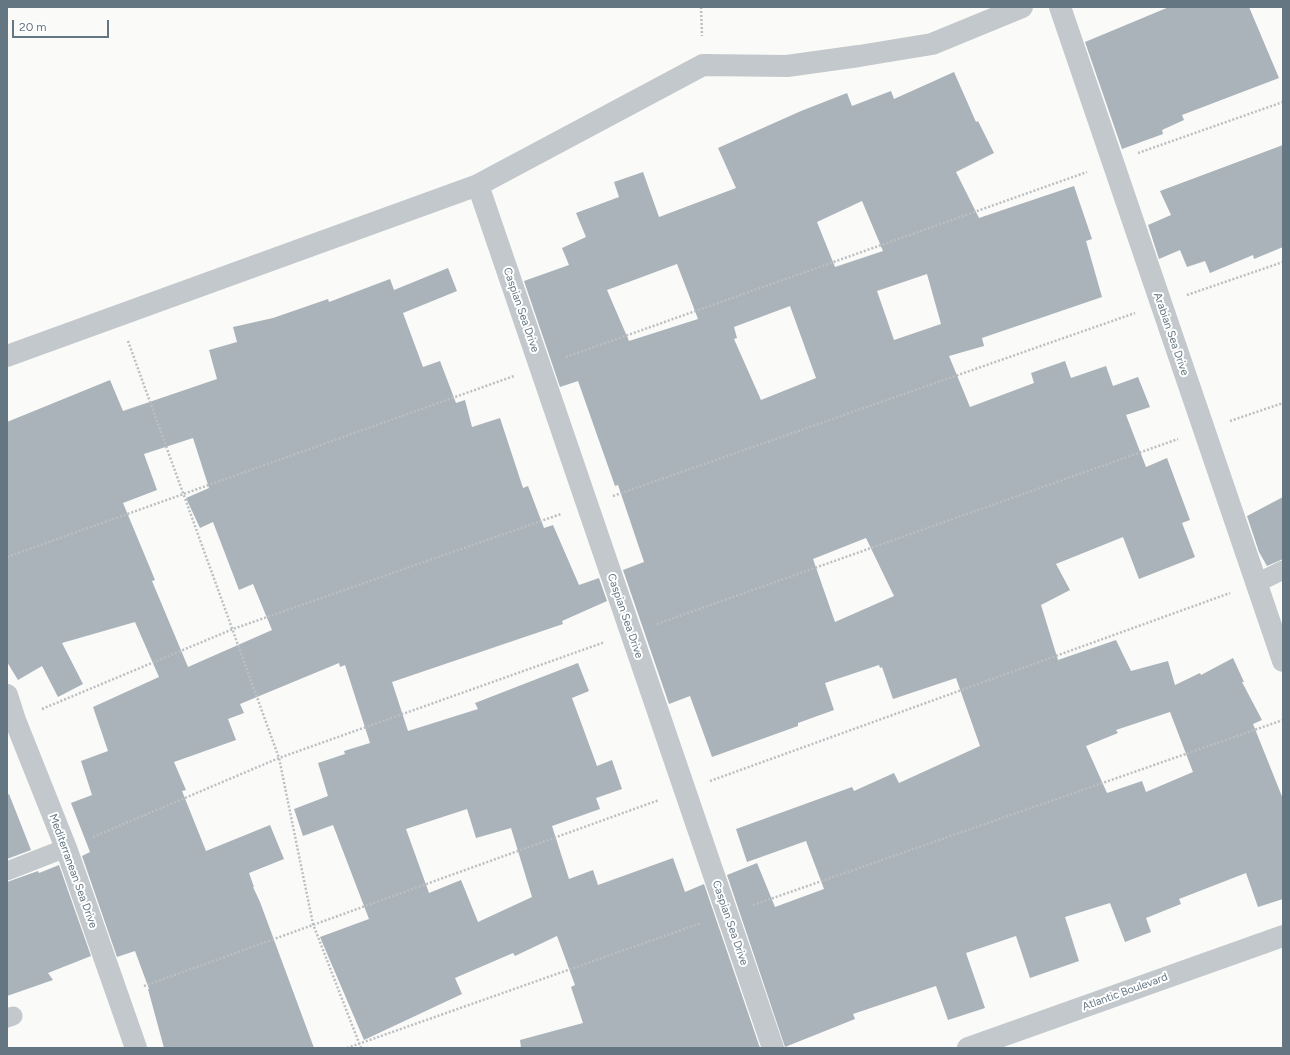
<!DOCTYPE html>
<html>
<head>
<meta charset="utf-8">
<style>
  body { margin:0 }
  #map { position:relative; width:1290px; height:1055px; overflow:hidden; background:#fafaf8; font-family:Figtree,sans-serif }
  canvas { display:block }
  .frame { position:absolute; inset:0; border:8px solid #657683; pointer-events:none }
  .scale { position:absolute; left:12px; top:20px; width:97px; height:18px; box-sizing:border-box; border:2px solid #657683; border-top:0; padding-left:5px; font-size:12px; line-height:14px; white-space:nowrap; color:#657683; -webkit-text-stroke:3px #fff; paint-order:stroke }
</style>
</head>
<body>
<div id="map">
<canvas width="1290" height="1055"></canvas>
<div class="frame"></div>
<div class="scale">20 m</div>
</div>
<script>
const context = document.querySelector('canvas').getContext('2d');
context.lineJoin = 'round';
function fill(path, color) {
  context.fillStyle = color;
  context.fill(path, 'evenodd');
}
function shape(rows) {
  const path = new Path2D();
  for (const r of rows) {
    path.moveTo(r[0], r[1]);
    for (let i = 2; i < r.length; i += 2) path.lineTo(r[i], r[i + 1]);
  }
  return path;
}
function trace(path, color, width, dash) {
  context.strokeStyle = color;
  context.lineWidth = width;
  context.lineCap = dash ? 'butt' : 'round';
  context.setLineDash(dash || []);
  context.stroke(path);
}
function label(font, color, halo, rows, align = 'center') {
  context.font = font + ' Figtree,sans-serif';
  context.lineWidth = 4;
  context.setLineDash([]);
  context.textBaseline = 'middle';
  context.strokeStyle = halo;
  context.fillStyle = color;
  for (const [text, x, y, turn = 0] of rows) {
    context.save();
    context.translate(x, y);
    context.rotate((+turn || 0) * Math.PI / 180);
    context.textAlign = isNaN(turn) ? turn : align;
    if (halo) context.strokeText(text, 0, 0);
    context.fillText(text, 0, 0);
    context.restore();
  }
}
const building = shape([
  [1169,7,1249,7,1279,78,1182,115,1184,120,1162,130,1163,134,1122,149,1085,42],
  [954,72,976,122,978,121,994,153,956,172,979,218,1074,186,1092,239,1086,241,1102,297,982,338,984,346,949,356,970,407,1034,383,1031,373,1065,361,1071,378,1106,366,1113,386,1138,377,1150,407,1126,415,1146,467,1167,458,1190,520,1182,523,1195,557,1139,579,1123,537,1056,564,1070,590,1041,605,1058,660,1116,640,1131,671,1168,661,1175,685,1200,673,1201,675,1233,658,1244,682,1242,682,1262,720,1253,724,1283,799,1283,899,1258,907,1246,873,1179,899,1181,904,1146,918,1151,932,1125,942,1110,903,1065,917,1079,961,1030,978,1016,936,966,953,985,1008,948,1020,936,986,853,1014,855,1019,785,1047,727,875,757,863,775,907,824,889,806,841,747,862,736,829,852,787,854,791,894,773,899,783,980,746,956,678,893,699,882,667,880,668,879,665,825,683,834,710,798,723,798,726,712,757,690,696,669,704,623,570,644,562,618,485,615,486,578,381,560,387,524,281,569,265,562,248,586,237,576,213,619,197,614,182,643,172,659,217,736,188,718,148,801,111,847,93,852,106,891,91,894,99],
  [862,201,883,251,835,267,817,222],
  [677,264,698,319,629,341,607,290],
  [927,274,941,324,894,340,877,291],
  [790,306,816,378,761,400,734,339,737,338,734,327],
  [866,538,894,596,835,622,813,559],
  [1170,712,1193,772,1146,792,1142,781,1107,793,1086,746,1118,733,1116,730],
  [1283,145,1283,247,1254,259,1253,255,1210,273,1205,261,1187,267,1180,250,1159,259,1148,225,1171,215,1160,191],
  [448,268,457,291,403,313,423,367,440,361,456,403,465,400,472,427,500,418,523,488,528,486,544,528,553,525,579,585,599,578,607,601,562,621,563,624,392,682,408,731,478,709,475,703,578,663,589,691,572,698,597,766,612,760,622,789,596,798,600,809,552,826,569,879,593,870,598,885,673,858,685,892,704,884,760,1048,521,1048,520,1040,583,1023,571,987,575,985,557,936,515,956,513,953,455,978,462,994,364,1040,320,937,369,919,333,825,303,836,294,809,328,796,318,763,345,754,344,751,370,743,345,665,340,667,339,663,240,704,244,713,228,719,236,740,174,762,186,790,182,791,206,851,270,825,284,859,249,873,254,887,253,887,260,902,314,1048,164,1048,148,989,149,989,135,951,117,957,82,856,90,852,71,803,92,795,81,761,108,751,93,707,159,677,135,622,62,643,83,684,58,697,42,666,18,680,7,662,7,422,110,380,123,411,217,379,209,350,237,342,233,327,273,318,328,299,329,302,390,279,394,290],
  [193,438,209,488,186,498,200,528,213,522,239,590,253,584,272,630,188,667,152,581,155,580,123,503,157,490,144,454],
  [467,809,476,838,511,828,532,897,478,922,461,880,429,893,406,829],
  [1283,497,1283,559,1267,566,1259,552,1247,516],
  [9,794,31,850,7,859,7,795],
  [59,865,91,956,48,973,53,980,7,996,7,882,38,871,39,873]
]);
const path = shape([
  [701,7,702,36],
  [1138,153,1283,102],
  [1187,295,1283,262],
  [128,341,279,758,313,924,361,1048],
  [566,357,1087,172],
  [1230,421,1283,403],
  [613,496,1135,313],
  [7,557,514,376],
  [657,624,1178,439],
  [42,709,233,629,561,514],
  [710,781,1230,593],
  [93,837,279,758,605,642],
  [753,905,1283,720],
  [144,986,659,800],
  [347,1048,701,923]
]);
const lane = shape([
  [1257,583,1283,570],
  [7,871,66,848],
  [7,1018,13,1016]
]);
const street = shape([
  [1060,7,1283,661],
  [478,185,773,1048],
  [7,356,478,185,703,65,787,66,859,56,932,44,1022,7],
  [7,695,15,720,66,848,136,1048],
  [968,1048,1283,936]
]);
const streetNames = [
  ["Caspian Sea Drive",521,310,71],
  ["Arabian Sea Drive",1171,334,71],
  ["Caspian Sea Drive",625,616,71],
  ["Mediterranean Sea Drive",73,871,70],
  ["Caspian Sea Drive",730,923,71],
  ["Atlantic Boulevard",1125,992,-20]
];
fill(building, '#aab3b9');
trace(path, '#bbbfc2', 2.5, [2, 2]);
trace(lane, '#c3c8cc', 19);
trace(street, '#c3c8cc', 22);
label('11px', '#657683', '#fff', streetNames);
</script>
</body>
</html>
